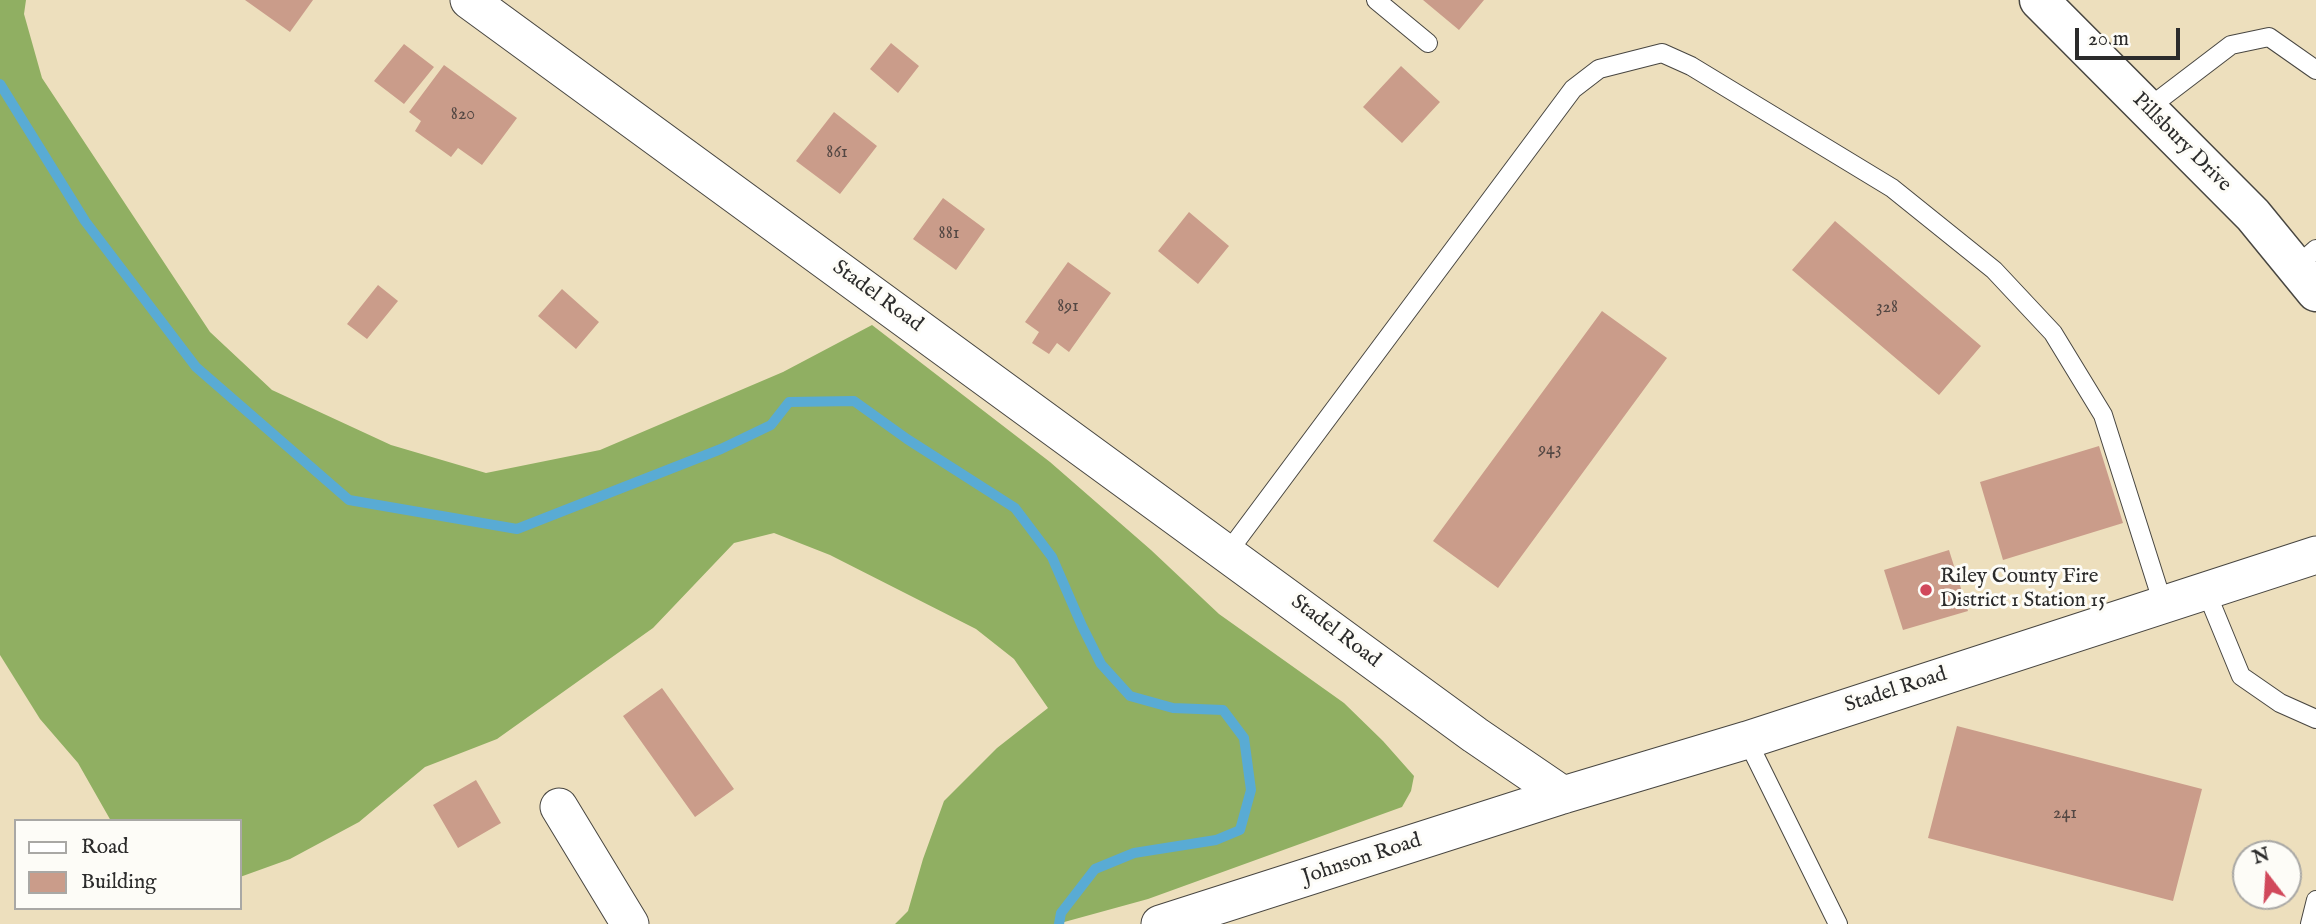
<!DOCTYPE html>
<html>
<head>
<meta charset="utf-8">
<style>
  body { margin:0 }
  #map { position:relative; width:2316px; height:924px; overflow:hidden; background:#eddfbd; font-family:"IM FELL English",serif }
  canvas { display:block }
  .legend { position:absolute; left:14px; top:819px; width:228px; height:91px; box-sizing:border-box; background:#fdfcf7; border:2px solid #a9a8a5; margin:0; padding:9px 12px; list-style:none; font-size:21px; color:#2b2b2b }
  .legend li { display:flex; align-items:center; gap:14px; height:35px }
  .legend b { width:35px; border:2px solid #a9a8a5 }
  .north { position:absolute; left:2232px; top:840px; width:70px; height:70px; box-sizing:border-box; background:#fdfcf7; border:2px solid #a9a8a5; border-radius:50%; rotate:343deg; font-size:19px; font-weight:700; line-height:28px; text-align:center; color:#2b2b2b }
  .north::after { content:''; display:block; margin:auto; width:24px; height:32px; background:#d1495b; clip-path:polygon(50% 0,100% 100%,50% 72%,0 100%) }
  .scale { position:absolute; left:2075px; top:28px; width:105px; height:32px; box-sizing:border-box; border:4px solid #2b2b2b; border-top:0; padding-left:9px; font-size:21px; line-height:24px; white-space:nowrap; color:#2b2b2b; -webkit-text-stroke:5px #fdfcf7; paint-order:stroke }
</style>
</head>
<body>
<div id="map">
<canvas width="2316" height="924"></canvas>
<ul class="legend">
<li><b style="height:9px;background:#fff"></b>Road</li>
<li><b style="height:19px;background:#ca9c8a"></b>Building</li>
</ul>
<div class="north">N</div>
<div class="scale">20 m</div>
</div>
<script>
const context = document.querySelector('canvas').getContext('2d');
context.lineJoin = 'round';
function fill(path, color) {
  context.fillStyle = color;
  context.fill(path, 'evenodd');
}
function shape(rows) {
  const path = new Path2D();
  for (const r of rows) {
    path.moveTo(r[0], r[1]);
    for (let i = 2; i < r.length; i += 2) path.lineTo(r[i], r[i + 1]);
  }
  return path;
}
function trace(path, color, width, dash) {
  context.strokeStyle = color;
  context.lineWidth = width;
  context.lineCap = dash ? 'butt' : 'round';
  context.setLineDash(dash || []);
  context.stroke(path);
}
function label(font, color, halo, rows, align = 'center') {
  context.font = font + ' "IM FELL English",serif';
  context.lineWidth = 6;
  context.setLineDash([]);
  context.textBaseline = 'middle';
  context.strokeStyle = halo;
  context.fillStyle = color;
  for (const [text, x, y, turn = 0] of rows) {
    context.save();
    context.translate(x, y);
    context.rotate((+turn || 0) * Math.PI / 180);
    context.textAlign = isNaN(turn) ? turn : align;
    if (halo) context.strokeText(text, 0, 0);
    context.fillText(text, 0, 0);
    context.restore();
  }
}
const forest = shape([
  [0,0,26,0,24,14,42,78,210,332,272,390,391,445,486,473,600,450,783,372,872,325,1050,462,1151,550,1219,614,1344,703,1383,741,1414,776,1411,791,1402,807,1148,899,1057,924,895,924,908,911,923,859,944,801,997,748,1048,708,1014,659,976,629,830,555,774,533,734,543,653,628,497,739,425,767,359,822,290,859,240,877,240,821,111,821,78,763,40,719,0,655]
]);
const stream = shape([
  [0,84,85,221,196,367,349,500,517,529,721,449,771,425,789,402,854,401,907,439,1015,508,1052,557,1082,626,1101,664,1130,696,1173,708,1223,710,1244,738,1251,790,1240,830,1216,840,1134,853,1095,869,1061,913,1059,924]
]);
const building = shape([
  [245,0,313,0,290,32],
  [1423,0,1484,0,1459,30],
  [891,43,919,66,898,93,870,69],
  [404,44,434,67,404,104,374,81],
  [444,65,517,118,482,165,458,148,451,157,415,131,421,121,409,112],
  [1401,66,1440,102,1402,143,1363,107],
  [834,112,877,146,840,194,796,161],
  [943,198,985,229,956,270,913,239],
  [1189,212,1229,246,1198,284,1158,251],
  [1835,221,1981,346,1939,395,1792,270],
  [1068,262,1111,293,1069,352,1057,343,1049,354,1032,343,1039,332,1025,322],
  [378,285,398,301,367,339,347,324],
  [562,289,599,322,576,349,538,316],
  [1602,311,1667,358,1498,588,1433,541],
  [2099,446,2123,523,2003,560,1980,482],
  [1949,550,1968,611,1903,630,1884,570],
  [662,688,734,789,695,817,623,716],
  [1957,726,2202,789,2173,901,1928,838],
  [476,780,501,823,458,848,433,805]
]);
const lane = shape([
  [1376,0,1428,43],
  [2147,109,2231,45,2269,37,2316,70],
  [2296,267,2316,249],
  [1228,552,1573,89,1599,69,1662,53,1691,66,1892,188,1994,270,2053,333,2103,415,2163,604],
  [2206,591,2241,676,2280,703,2316,719],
  [1747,740,1838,924],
  [2310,924,2316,900]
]);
const street = shape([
  [469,0,1475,735,1563,795],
  [559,807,630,924],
  [1160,924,1563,795,1747,740,2316,555]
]);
const highway = shape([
  [2039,0,2253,215,2316,292]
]);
const markers = [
  [1926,590,7,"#d1495b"]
];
const numberNames = [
  ["820",463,115],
  ["861",837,153],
  ["881",949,234],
  ["891",1068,307],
  ["328",1887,308],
  ["943",1550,450],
  ["241",2065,814]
];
const streetNames = [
  ["Pillsbury Drive",2181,143,45],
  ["Stadel Road",877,297,36],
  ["Stadel Road",1335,632,37],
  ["Stadel Road",1896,691,-18],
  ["Johnson Road",1362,860,-18]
];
const poiNames = [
  ["Riley County Fire",1940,578],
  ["District 1 Station 15",1940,602]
];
fill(forest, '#90af62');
trace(stream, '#59abd4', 10);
fill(building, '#ca9c8a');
trace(lane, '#484641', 20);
trace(street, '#484641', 39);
trace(highway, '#484641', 41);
trace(lane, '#fff', 18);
trace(street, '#fff', 37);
trace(highway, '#fff', 38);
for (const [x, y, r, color] of markers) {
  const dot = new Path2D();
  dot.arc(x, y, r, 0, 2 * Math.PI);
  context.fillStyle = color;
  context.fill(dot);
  trace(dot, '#fdfcf7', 2.5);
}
label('18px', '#534743', null, numberNames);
label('21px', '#2b2b2b', '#fdfcf7', streetNames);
label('21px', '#2b2b2b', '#fdfcf7', poiNames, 'left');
</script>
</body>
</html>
